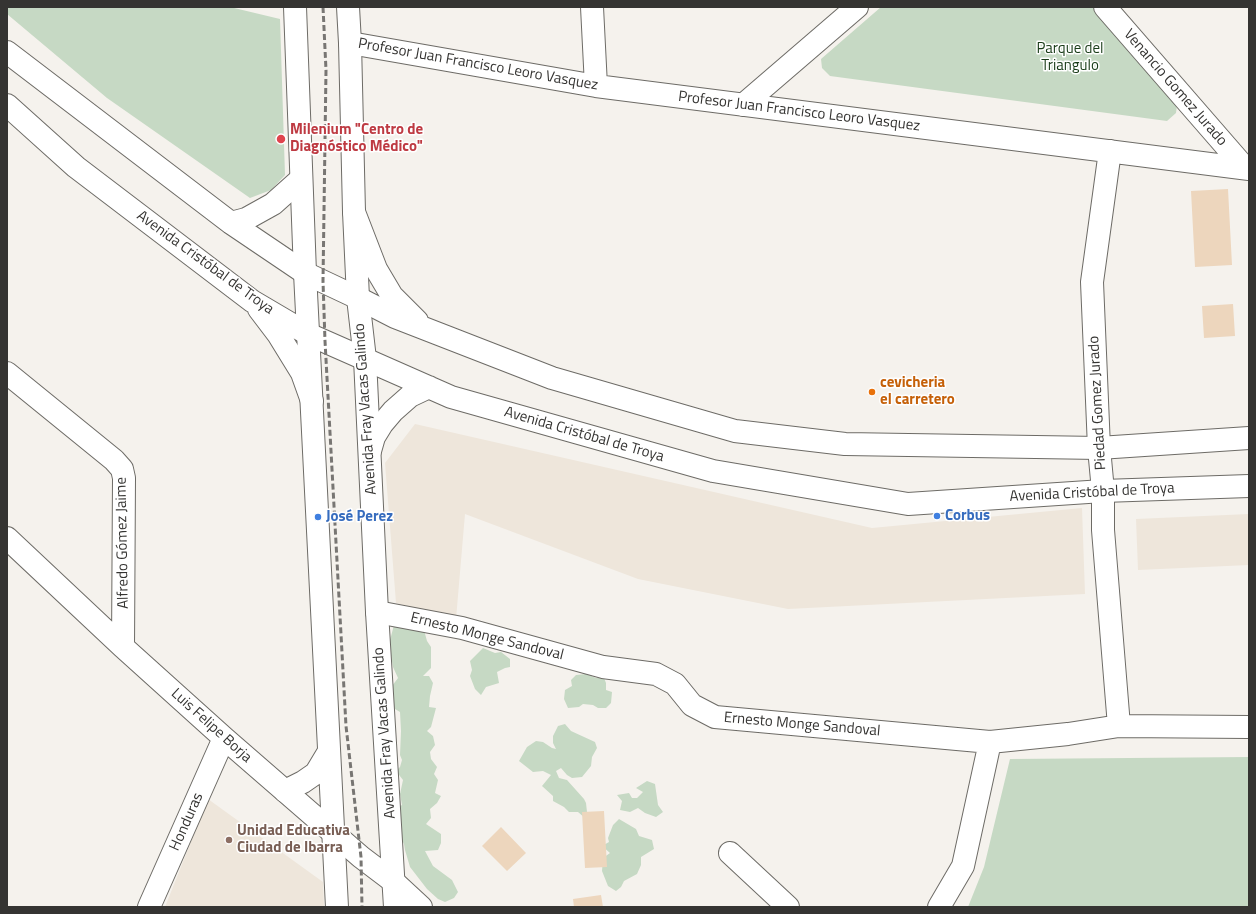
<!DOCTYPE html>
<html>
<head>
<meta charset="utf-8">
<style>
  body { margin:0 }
  #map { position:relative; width:1256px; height:914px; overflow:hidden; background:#f5f2ed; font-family:"Titillium Web",sans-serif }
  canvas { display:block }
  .frame { position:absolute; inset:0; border:8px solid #353432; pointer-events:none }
</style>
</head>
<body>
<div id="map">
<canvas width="1256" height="914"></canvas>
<div class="frame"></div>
</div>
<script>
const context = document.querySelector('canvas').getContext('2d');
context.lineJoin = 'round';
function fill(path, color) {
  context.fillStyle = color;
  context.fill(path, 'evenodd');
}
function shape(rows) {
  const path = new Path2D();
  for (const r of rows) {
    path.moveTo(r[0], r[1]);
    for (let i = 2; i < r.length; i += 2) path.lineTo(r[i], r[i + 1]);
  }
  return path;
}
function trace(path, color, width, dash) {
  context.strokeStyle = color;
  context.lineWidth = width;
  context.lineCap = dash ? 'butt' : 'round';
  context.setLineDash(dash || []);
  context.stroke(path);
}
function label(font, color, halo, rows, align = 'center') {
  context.font = font + ' "Titillium Web",sans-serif';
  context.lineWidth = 3;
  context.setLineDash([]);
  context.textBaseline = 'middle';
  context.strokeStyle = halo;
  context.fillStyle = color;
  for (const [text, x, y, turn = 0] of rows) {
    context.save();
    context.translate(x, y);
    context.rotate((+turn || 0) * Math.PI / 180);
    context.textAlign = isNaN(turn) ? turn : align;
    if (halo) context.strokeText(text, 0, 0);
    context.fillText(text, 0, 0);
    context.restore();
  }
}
const built = shape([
  [415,424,872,528,1082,508,1085,594,788,609,638,579,465,514,456,619,396,603,385,463],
  [1249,514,1249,565,1138,570,1136,519],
  [208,799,323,882,324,907,165,907]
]);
const green = shape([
  [7,7,230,7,280,19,285,175,271,190,250,198,107,98,7,14],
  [881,7,1094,7,1177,105,1176,113,1167,121,830,76,822,68,821,59],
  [395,621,424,630,427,641,431,647,431,668,423,676,429,676,433,683,430,696,429,707,436,708,431,727,427,731,433,736,435,745,430,752,431,759,437,767,434,774,438,780,435,793,441,796,437,803,430,809,431,818,426,824,441,834,441,843,438,850,425,851,433,866,452,880,458,892,454,898,445,902,438,899,427,889,410,867,405,850,404,844,400,836,397,808,402,805,400,794,403,780,396,771,400,767,402,760,400,755,401,731,400,712,395,709,392,701,392,686,398,678,393,667,389,644],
  [483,648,495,653,501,652,510,659,510,667,505,668,497,672,499,683,486,687,481,695,475,689,470,676,472,670,470,661],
  [586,674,596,678,604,678,606,683,606,690,612,692,611,703,606,708,598,708,593,705,583,704,579,707,568,708,564,699,565,690,572,686,571,680,576,675],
  [565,724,571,731,595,742,597,748,592,757,591,766,582,777,572,778,567,775,561,768,556,771,559,778,567,780,584,799,586,803,587,812,585,818,578,812,569,812,564,807,553,801,553,796,542,786,551,775,543,771,533,772,519,761,527,747,536,741,543,742,552,748,556,749,553,743,553,736,558,726],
  [1249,757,1249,907,968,907,984,867,1010,759],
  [647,781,655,784,658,805,663,812,656,817,645,813,638,808,630,812,620,810,622,801,617,795,629,793,632,798,637,798,643,792,636,788],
  [619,819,636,829,639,836,652,840,654,849,641,857,641,865,637,874,624,881,621,887,616,891,608,886,602,871,603,858,610,853,602,846,609,842,608,838,613,825]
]);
const building = shape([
  [1228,189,1232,265,1195,267,1191,191],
  [1233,304,1235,336,1204,338,1202,306],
  [604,811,607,867,585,868,582,812],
  [501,827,526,853,507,871,482,846],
  [601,895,603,907,574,907,573,899]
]);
const minor = shape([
  [592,7,596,86],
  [1105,7,1245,168],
  [350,43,596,86,1249,169],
  [743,105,857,7],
  [1110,151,1092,282,1099,448,1103,491,1103,530,1119,726],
  [7,373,114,460,122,469,124,478,123,647],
  [7,538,123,647,224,738,361,857,394,882,421,907],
  [377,612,462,628,603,667,656,674,675,684,692,705,715,717,990,742,1068,734,1119,726,1249,727],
  [730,853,788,907],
  [149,907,224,738],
  [939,907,963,866,990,742]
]);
const major = shape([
  [295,7,305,273,337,907],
  [348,7,350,43,354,212,358,298,365,359,377,612,395,907],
  [285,791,303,782,316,773,328,753]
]);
const highway = shape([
  [7,52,231,223,305,273,358,298,395,317,552,378,735,431,845,444,1099,448,1249,438],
  [7,105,76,167,252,301,308,334,451,397,713,471,908,504,1103,491,1249,486],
  [354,212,376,269,392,296,417,321],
  [231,223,246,219,273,204,301,179],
  [259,309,278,334,302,373,312,401],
  [370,451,374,437,382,424,393,411,410,396,429,387]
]);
const rail = shape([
  [323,7,326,70,323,281,325,341,346,726,361,857,362,907]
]);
const markers = [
  [281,139,5,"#e0444e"],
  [872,392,4,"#e8710a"],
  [937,516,4,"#3f7fe0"],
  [318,517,4,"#3f7fe0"],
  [229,840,4,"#8d6e63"]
];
const parkNames = [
  ["Parque del",1070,49],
  ["Triangulo",1070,66]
];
const streetNames = [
  ["Profesor Juan Francisco Leoro Vasquez",478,65,10],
  ["Venancio Gomez Jurado",1175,88,49],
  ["Profesor Juan Francisco Leoro Vasquez",799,112,7],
  ["Avenida Cristóbal de Troya",205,263,36],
  ["Piedad Gomez Jurado",1098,403,-93],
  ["Avenida Fray Vacas Galindo",366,409,-94],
  ["Avenida Cristóbal de Troya",584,435,16],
  ["Avenida Cristóbal de Troya",1092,493,-3],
  ["Alfredo Gómez Jaime",123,543,-91],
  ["Ernesto Monge Sandoval",487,637,14],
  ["Ernesto Monge Sandoval",802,725,5],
  ["Luis Felipe Borja",211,726,42],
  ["Avenida Fray Vacas Galindo",385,733,-94],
  ["Honduras",187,822,-66]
];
const healthNames = [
  ["Milenium \"Centro de",290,130],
  ["Diagnóstico Médico\"",290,147]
];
const foodNames = [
  ["cevicheria",880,383],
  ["el carretero",880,400]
];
const shopNames = [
  ["Corbus",945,516],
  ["José Perez",326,517]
];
const educationNames = [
  ["Unidad Educativa",237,831],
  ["Ciudad de Ibarra",237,848]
];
fill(built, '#eee6db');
fill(green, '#c6d9c4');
fill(building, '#edd6bd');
trace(minor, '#6d6b66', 24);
trace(major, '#6d6b66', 24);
trace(highway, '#6d6b66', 24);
trace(minor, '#fff', 22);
trace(major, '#fff', 22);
trace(highway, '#fff', 22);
trace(rail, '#787673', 3, [6, 3]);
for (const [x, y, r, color] of markers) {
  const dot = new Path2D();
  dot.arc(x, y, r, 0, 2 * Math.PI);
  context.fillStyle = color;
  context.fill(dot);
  trace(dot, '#fff', 1.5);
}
label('15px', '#193c18', '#fff', parkNames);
label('15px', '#353432', '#fff', streetNames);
label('bold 15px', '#be3a42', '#fff', healthNames, 'left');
label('bold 15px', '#c56008', '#fff', foodNames, 'left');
label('bold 15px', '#366cbe', '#fff', shopNames, 'left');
label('bold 15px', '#785e54', '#fff', educationNames, 'left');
</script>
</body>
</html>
